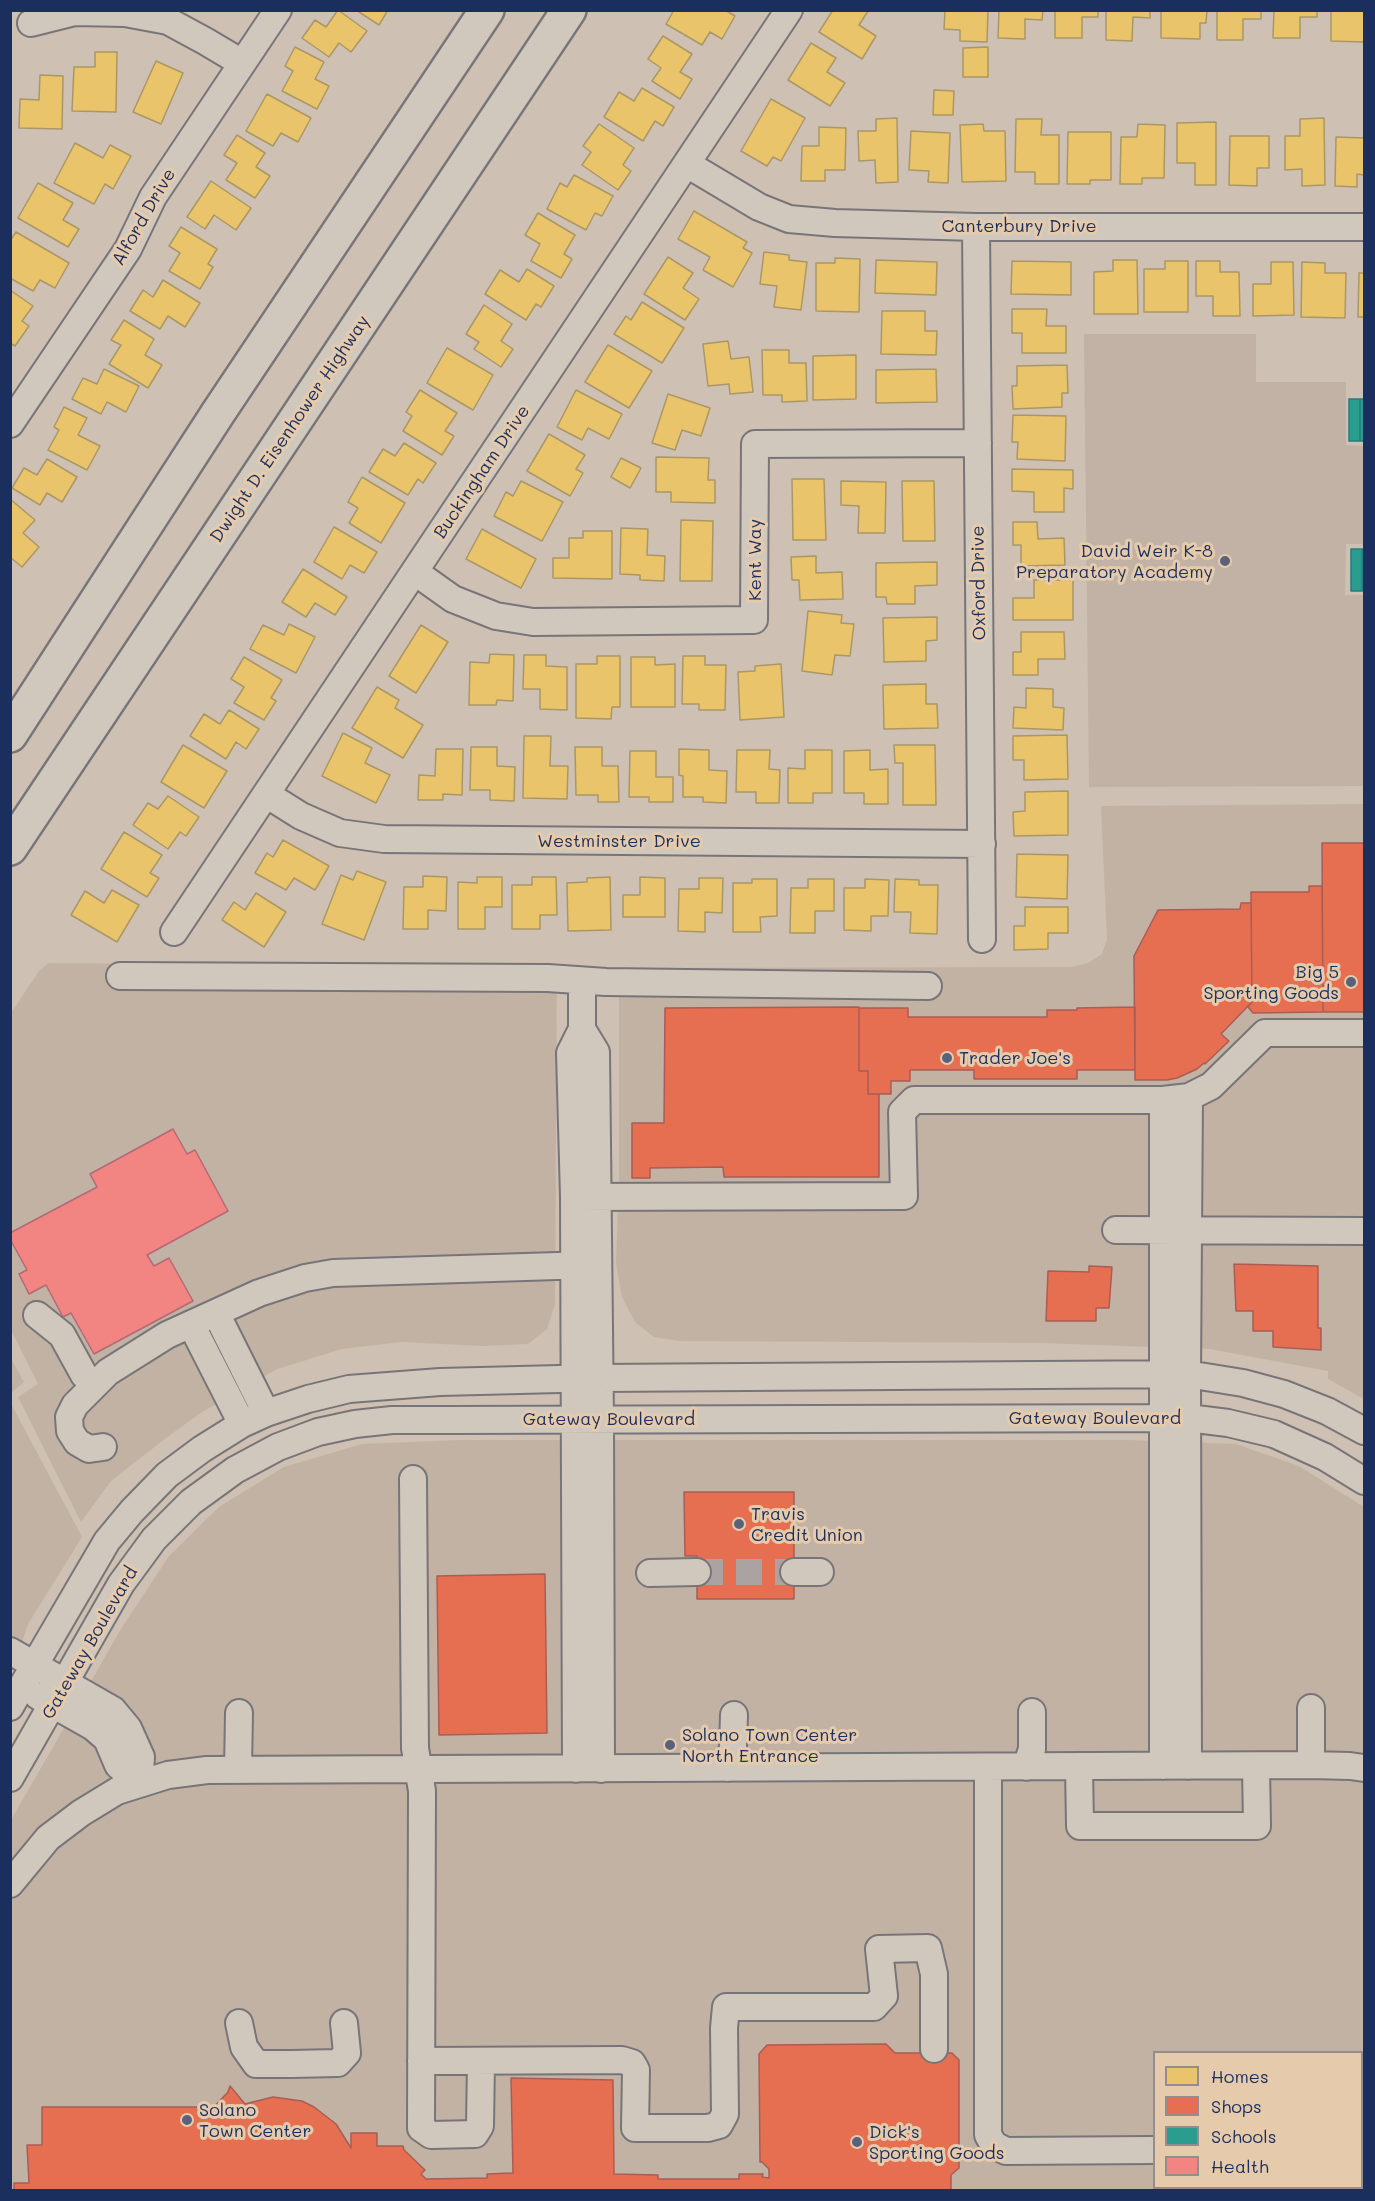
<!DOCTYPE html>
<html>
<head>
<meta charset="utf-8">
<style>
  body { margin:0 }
  #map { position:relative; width:1375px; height:2201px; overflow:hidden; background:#cec0b2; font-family:Mali,sans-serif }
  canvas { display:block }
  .frame { position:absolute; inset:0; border:12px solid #1b2f5e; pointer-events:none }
  .legend { position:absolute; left:1153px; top:2051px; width:210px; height:138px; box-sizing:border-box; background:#e5caac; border:2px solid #948c8d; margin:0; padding:8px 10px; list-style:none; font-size:18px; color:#1b2f5e }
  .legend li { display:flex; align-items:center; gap:12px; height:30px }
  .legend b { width:30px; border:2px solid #948c8d }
</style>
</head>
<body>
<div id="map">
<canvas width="1375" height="2201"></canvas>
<div class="frame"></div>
<ul class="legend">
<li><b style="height:16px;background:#e9c46a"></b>Homes</li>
<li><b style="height:16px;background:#e76f51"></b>Shops</li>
<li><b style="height:16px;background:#2a9d8f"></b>Schools</li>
<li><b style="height:16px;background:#f28482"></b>Health</li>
</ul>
</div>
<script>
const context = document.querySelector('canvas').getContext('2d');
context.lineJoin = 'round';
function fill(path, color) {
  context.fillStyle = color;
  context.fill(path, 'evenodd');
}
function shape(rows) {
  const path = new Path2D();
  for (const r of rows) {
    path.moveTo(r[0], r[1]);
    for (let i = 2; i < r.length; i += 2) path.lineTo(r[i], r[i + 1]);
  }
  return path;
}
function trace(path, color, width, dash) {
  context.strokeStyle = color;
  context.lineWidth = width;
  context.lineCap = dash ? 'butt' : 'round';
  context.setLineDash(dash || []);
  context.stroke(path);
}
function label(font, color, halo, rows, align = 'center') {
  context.font = font + ' Mali,sans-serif';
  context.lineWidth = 6;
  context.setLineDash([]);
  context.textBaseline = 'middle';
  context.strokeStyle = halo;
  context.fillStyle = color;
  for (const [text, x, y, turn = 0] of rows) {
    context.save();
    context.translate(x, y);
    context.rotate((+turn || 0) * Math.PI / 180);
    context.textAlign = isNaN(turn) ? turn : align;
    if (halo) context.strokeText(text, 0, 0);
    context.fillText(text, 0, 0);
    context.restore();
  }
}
const built = shape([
  [1364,804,1364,1399,1328,1379,1328,1371,1210,1349,1042,1343,680,1341,654,1337,635,1322,622,1297,616,1263,619,1183,619,968,1071,967,1088,963,1102,954,1107,939,1101,806],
  [49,963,557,967,555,1304,547,1329,528,1344,483,1346,401,1342,342,1349,277,1369,202,1412,170,1435,111,1481,81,1522,18,1397,38,1384,11,1330,11,1013,39,971],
  [10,1357,24,1382,11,1393,10,1393],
  [10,1402,82,1537,28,1624,15,1663,10,1660],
  [460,1440,1128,1440,1236,1444,1299,1466,1364,1507,1364,2190,11,2190,11,1820,121,1629,169,1556,219,1507,284,1467,362,1444],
  [1154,2052,1362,2052,1362,2188,1154,2188]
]);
const green = shape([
  [1084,334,1256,334,1256,382,1346,382,1346,445,1364,446,1364,544,1346,544,1345,595,1364,595,1363,786,1089,787],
  [1122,1739,1123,1747,1056,1748,1049,1740],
  [761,1741,1019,1741,1010,1749,761,1749],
  [396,1742,391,1750,264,1750,258,1743]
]);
const homes = shape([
  [338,10,367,31,351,52,339,43,329,57,302,38,315,20,326,27,338,10],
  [356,10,388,10,379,25,356,10],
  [674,10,725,10,735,16,722,39,710,32,702,45,666,24,674,10],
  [833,10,868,11,859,25,876,36,862,59,819,32,833,10],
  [945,10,988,10,987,42,960,41,960,30,944,29,945,10],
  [999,10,1043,10,1042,20,1025,19,1025,39,998,38,999,10],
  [1055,10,1098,10,1098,17,1082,17,1082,38,1055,38,1055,10],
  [1106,10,1150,10,1150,18,1133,17,1132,41,1106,40,1106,10],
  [1161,10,1207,10,1206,23,1200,23,1200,39,1161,38,1161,10],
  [1217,10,1261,10,1261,19,1243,19,1243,40,1217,40,1217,10],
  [1274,10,1317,10,1317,17,1300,17,1300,38,1273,38,1274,10],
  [1331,10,1364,10,1364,42,1331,41,1331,10],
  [663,36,692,54,680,72,692,79,680,99,652,81,661,68,648,59,663,36],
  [811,43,836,58,827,72,845,83,830,106,788,80,811,43],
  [295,47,324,62,315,79,329,86,317,109,282,91,293,71,285,66,295,47],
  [988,47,988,77,963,77,963,48,988,47],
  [95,52,117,52,116,112,72,111,74,67,95,67,95,52],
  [156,61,183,73,161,124,133,112,156,61],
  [40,75,63,76,62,129,19,128,20,99,39,100,40,75],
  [642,88,674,107,663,126,655,121,643,141,604,117,619,92,634,101,642,88],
  [934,90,954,91,953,115,933,115,934,90],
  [267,94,311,118,298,142,281,133,273,146,246,131,267,94],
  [771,99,805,118,781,161,773,157,767,166,741,151,771,99],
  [897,118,898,182,876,183,875,160,859,161,858,131,876,131,876,119,897,118],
  [1324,118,1325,185,1302,186,1302,169,1285,170,1285,136,1300,136,1300,119,1324,118],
  [1016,119,1042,119,1041,135,1059,135,1059,184,1035,184,1035,172,1015,172,1016,119],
  [1216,122,1216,185,1195,185,1195,163,1177,163,1177,123,1216,122],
  [599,124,634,148,623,165,631,171,618,190,582,165,591,152,583,146,599,124],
  [983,124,984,131,1005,131,1006,181,962,182,960,125,983,124],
  [1138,124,1165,125,1164,178,1142,178,1142,184,1120,184,1121,137,1137,137,1138,124],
  [819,127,846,128,845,170,825,170,825,181,801,181,802,146,819,146,819,127],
  [911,131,950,133,948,183,928,182,929,171,909,170,911,131],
  [1068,132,1111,132,1111,180,1090,180,1090,184,1067,184,1068,132],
  [237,135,265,153,256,167,270,176,255,198,226,180,237,163,224,155,237,135],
  [1230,136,1269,136,1269,168,1257,168,1257,186,1229,185,1230,136],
  [1336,137,1364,138,1364,175,1357,174,1357,187,1335,186,1336,137],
  [75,143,103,158,110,145,131,156,113,189,105,184,94,204,54,183,75,143],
  [574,175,613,196,602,216,595,213,586,230,547,209,560,183,567,187,574,175],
  [211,181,251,208,236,230,214,215,205,229,187,217,211,181],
  [38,183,73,203,63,220,79,229,68,247,18,218,38,183],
  [694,211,747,242,743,248,752,253,733,287,703,270,710,257,678,239,694,211],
  [538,213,575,235,564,254,572,259,561,278,531,261,540,244,525,235,538,213],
  [181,227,217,249,208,264,213,267,200,289,169,271,180,253,169,246,181,227],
  [16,232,69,263,55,288,40,280,33,291,10,278,10,241,16,232],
  [764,252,789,255,789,260,807,262,801,310,774,307,777,286,760,284,764,252],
  [668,257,693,273,683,288,699,299,685,320,644,294,668,257],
  [835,258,860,259,859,312,816,311,816,263,835,263,835,258],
  [876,260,937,262,936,295,875,293,876,260],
  [1113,260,1137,260,1138,314,1094,314,1094,272,1113,271,1113,260],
  [1012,261,1071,262,1071,295,1011,294,1012,261],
  [1165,261,1188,261,1188,312,1144,312,1144,269,1165,269,1165,261],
  [1196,261,1220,261,1220,272,1239,272,1240,316,1213,316,1213,296,1196,296,1196,261],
  [1271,262,1293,262,1294,315,1253,316,1253,284,1271,284,1271,262],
  [1302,262,1325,263,1325,273,1346,273,1345,318,1301,317,1302,262],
  [527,269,554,286,541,307,536,304,526,320,485,294,500,270,519,282,527,269],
  [1359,273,1364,273,1364,317,1358,317,1359,273],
  [163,280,200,303,185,327,168,316,160,329,130,311,143,290,153,297,163,280],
  [10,290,33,306,22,321,29,326,15,346,10,343,10,290],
  [642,302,684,328,662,363,614,334,626,316,631,320,642,302],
  [484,305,512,324,501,341,513,349,501,367,474,349,479,342,466,334,484,305],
  [1012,309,1047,309,1046,326,1066,326,1066,353,1022,353,1022,333,1012,333,1012,309],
  [882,311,925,311,925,331,937,331,936,355,881,354,882,311],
  [124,320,154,339,145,355,162,365,148,388,109,364,121,345,111,340,124,320],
  [728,341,731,359,749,357,753,392,730,394,729,384,708,386,703,344,728,341],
  [608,345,652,371,629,408,585,382,608,345],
  [447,348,493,375,473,410,427,383,447,348],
  [762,350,789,350,789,363,806,363,807,401,782,402,782,395,763,395,762,350],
  [856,355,856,399,813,400,813,356,856,355],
  [1067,365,1068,393,1062,393,1062,407,1013,409,1012,386,1017,386,1017,366,1067,365],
  [104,369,139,386,126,412,107,402,101,414,72,399,83,378,97,384,104,369],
  [936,369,937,402,876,403,876,370,936,369],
  [420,390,457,413,445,431,454,436,442,455,403,431,412,416,406,412,420,390],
  [576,390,622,414,609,439,588,428,582,440,557,427,576,390],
  [668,394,710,408,701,436,682,430,675,450,652,443,668,394],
  [64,407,87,418,78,435,100,446,87,470,48,450,59,430,54,427,64,407],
  [1013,415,1066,416,1065,461,1017,459,1018,442,1012,442,1013,415],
  [549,434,585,455,576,469,583,473,570,496,527,471,549,434],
  [404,443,436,463,423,483,418,479,408,495,369,472,383,449,395,456,404,443],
  [656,457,709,458,708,480,715,480,715,503,671,502,671,492,656,492,656,457],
  [621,458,641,468,630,488,611,477,621,458],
  [47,459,77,477,62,502,47,493,40,505,12,488,24,468,37,475,47,459],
  [1012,469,1073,470,1073,489,1064,488,1064,512,1034,512,1034,492,1012,491,1012,469],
  [362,477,405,503,381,543,349,523,358,508,348,502,362,477],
  [792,479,824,479,826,540,793,540,792,479],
  [521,481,563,502,542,541,494,516,506,492,513,496,521,481],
  [841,481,886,482,885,533,858,533,859,506,841,505,841,481],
  [902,481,934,481,935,541,903,541,902,481],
  [10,499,35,520,23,533,39,547,22,567,10,557,10,499],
  [681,520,713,521,712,581,680,581,681,520],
  [1013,522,1037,522,1038,539,1064,538,1065,565,1021,566,1021,545,1013,545,1013,522],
  [334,527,377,552,364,573,350,565,342,579,314,562,334,527],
  [621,528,648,529,647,555,665,556,664,581,640,580,640,575,620,574,621,528],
  [482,529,536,559,521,588,466,559,482,529],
  [583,531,612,531,612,579,553,578,553,558,569,558,569,538,583,538,583,531],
  [816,556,816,573,842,572,843,599,800,600,799,580,792,580,791,557,816,556],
  [937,562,937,585,915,586,915,604,887,604,886,597,876,597,876,563,937,562],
  [303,569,347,597,335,615,315,603,306,617,282,602,303,569],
  [1034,580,1073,580,1073,620,1013,620,1013,598,1034,598,1034,580],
  [808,611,842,615,841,623,854,624,850,656,835,655,832,675,802,671,808,611],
  [937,617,937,640,926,641,926,661,884,662,883,618,937,617],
  [289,624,315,637,296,673,250,649,263,625,284,635,289,624],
  [421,625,448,642,416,693,389,676,421,625],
  [1021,632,1064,632,1065,659,1038,659,1038,675,1013,675,1013,652,1021,652,1021,632],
  [490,654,514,655,513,701,497,700,496,705,469,705,470,662,489,663,490,654],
  [524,655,546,655,546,666,567,667,567,710,540,709,540,689,523,689,524,655],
  [597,656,620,656,620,707,612,707,611,719,576,718,576,664,597,664,597,656],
  [683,656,705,656,705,665,726,665,725,710,699,710,699,704,682,704,683,656],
  [244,657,282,680,271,698,276,701,264,720,234,703,244,687,231,679,244,657],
  [631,657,655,657,655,665,675,664,675,707,631,707,631,657],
  [781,664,784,717,740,720,738,672,755,671,755,666,781,664],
  [926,684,926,704,937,704,938,728,884,729,883,685,926,684],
  [377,687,399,700,395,708,423,725,403,758,352,728,377,687],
  [1026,688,1053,689,1053,707,1064,708,1063,730,1013,728,1014,707,1026,708,1026,688],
  [229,710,259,729,246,749,236,742,226,759,190,736,204,714,220,724,229,710],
  [343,733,372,748,365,763,390,775,376,803,322,776,343,733],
  [1067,735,1068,779,1024,780,1024,760,1013,760,1013,736,1067,735],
  [524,736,551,736,550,766,568,766,567,799,523,798,524,736],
  [183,745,227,771,204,808,161,782,183,745],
  [894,745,935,745,936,805,903,805,903,763,895,763,894,745],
  [471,747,497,747,497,766,515,767,514,801,490,800,490,790,470,790,471,747],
  [575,747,602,747,602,766,618,766,619,802,598,802,598,795,576,795,575,747],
  [436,749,463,749,462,795,443,794,443,800,418,800,419,775,435,776,436,749],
  [679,749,709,750,709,770,727,771,726,803,703,802,703,797,683,797,683,776,679,775,679,749],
  [737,750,770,750,769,769,780,770,779,803,756,803,756,792,736,792,737,750],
  [805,750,832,750,832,793,813,793,813,803,788,803,788,768,805,769,805,750],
  [870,750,870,770,888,769,888,804,864,804,864,793,844,793,844,751,870,750],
  [630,751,656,751,656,777,673,777,673,802,649,802,649,797,629,797,630,751],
  [1068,791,1068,835,1014,836,1013,812,1025,811,1025,792,1068,791],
  [168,796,199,817,186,836,180,832,168,849,133,825,148,803,158,809,168,796],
  [124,832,162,855,150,873,159,878,147,897,101,869,124,832],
  [283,840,329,866,315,890,294,878,286,890,255,873,267,853,273,857,283,840],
  [1017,854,1068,855,1067,899,1016,897,1017,854],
  [357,871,386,882,364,940,322,924,341,875,353,880,357,871],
  [423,876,447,877,446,911,428,910,428,929,403,929,404,887,423,887,423,876],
  [477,877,502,877,502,907,485,907,485,929,458,929,458,882,477,883,477,877],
  [532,877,556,877,557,915,540,915,540,929,512,929,512,885,532,885,532,877],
  [610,877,611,930,568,931,567,883,587,882,587,878,610,877],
  [640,877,665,878,665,917,623,917,623,895,640,895,640,877],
  [699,878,723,878,722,913,705,912,705,932,678,931,679,889,699,889,699,878],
  [752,879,777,879,777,916,760,917,761,932,733,932,733,883,752,883,752,879],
  [808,879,834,879,834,911,815,911,815,933,790,933,791,888,808,888,808,879],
  [865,879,889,880,888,916,871,916,871,931,844,930,844,888,865,888,865,879],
  [895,879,919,880,919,885,938,885,937,934,910,933,911,912,894,912,895,879],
  [112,890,139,905,117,942,71,915,85,891,104,903,112,890],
  [256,893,286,912,264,947,222,920,234,902,245,910,256,893],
  [1025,907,1068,907,1068,933,1048,933,1048,949,1014,950,1014,926,1025,926,1025,907]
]);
const shops = shape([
  [1322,843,1364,843,1364,1012,1323,1012,1322,843],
  [1309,886,1322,886,1323,1012,1253,1013,1248,1007,1252,1002,1251,892,1309,892,1309,886],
  [1241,903,1251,903,1252,1002,1221,1034,1229,1041,1205,1064,1204,1063,1197,1069,1177,1078,1167,1080,1135,1080,1134,956,1158,910,1240,909,1241,903],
  [859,1007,859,1071,868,1071,868,1094,879,1094,879,1177,724,1177,723,1167,650,1168,650,1178,632,1178,632,1123,664,1123,665,1008,859,1007],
  [1135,1007,1135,1070,1077,1070,1077,1079,974,1079,974,1070,910,1070,910,1081,891,1081,891,1094,868,1094,868,1071,859,1071,859,1008,908,1008,908,1017,1047,1017,1047,1010,1077,1010,1077,1008,1135,1007],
  [1234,1264,1318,1266,1318,1328,1321,1328,1321,1350,1273,1347,1273,1331,1253,1331,1253,1311,1236,1311,1234,1264],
  [1089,1266,1112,1267,1109,1308,1096,1308,1096,1321,1046,1321,1048,1271,1089,1272,1089,1266],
  [684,1492,794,1492,794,1599,697,1599,697,1556,685,1556,684,1492],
  [545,1574,547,1733,439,1735,437,1576,545,1574],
  [886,2044,895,2053,952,2053,959,2060,959,2168,951,2175,951,2190,14,2190,14,2183,29,2183,27,2145,42,2145,42,2107,209,2107,212,2109,228,2092,230,2086,245,2104,273,2097,302,2101,314,2107,336,2124,351,2148,351,2133,377,2133,377,2146,403,2146,404,2150,425,2170,421,2174,426,2179,487,2178,487,2174,513,2173,511,2078,613,2080,614,2174,658,2175,658,2179,739,2179,739,2174,763,2174,762,2177,769,2178,769,2169,762,2162,760,2162,759,2054,767,2045,886,2044],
  [1362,2171,1364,2171,1364,2190,1311,2190,1311,2188,1362,2188,1362,2171],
  [1161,2188,1306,2188,1306,2190,1161,2190,1161,2188]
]);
const schools = shape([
  [1349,399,1360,399,1360,441,1349,441,1349,399],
  [1360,399,1364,399,1364,441,1360,441,1360,399],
  [1351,549,1362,549,1362,591,1351,591,1351,549],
  [1362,549,1364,549,1364,591,1362,591,1362,549]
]);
const health = shape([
  [173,1129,187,1154,195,1150,228,1211,147,1255,154,1266,169,1258,193,1301,94,1354,71,1313,63,1317,46,1285,29,1294,19,1274,27,1270,10,1239,10,1233,97,1187,90,1174,173,1129]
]);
const minorTunnel = shape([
  [697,1572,794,1572]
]);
const minor = shape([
  [31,23,75,12,125,13,168,21,205,41,242,63],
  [687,164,759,207,789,219,835,223,976,227,1364,227],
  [976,227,982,939],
  [10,424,128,249,153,197,278,10],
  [415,572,453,599,496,616,533,622,754,620,755,444,978,443],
  [266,794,301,816,340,833,384,839,982,844],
  [174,932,789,10],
  [120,976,548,978,606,982,928,986],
  [582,1029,596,1052,600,1420,601,1769],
  [1163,1100,1163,1766],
  [574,1197,904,1196,902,1112,914,1100,1163,1100,1189,1097,1211,1086,1265,1033,1364,1033],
  [1116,1230,1364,1231],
  [216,1313,266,1413],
  [37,1315,62,1335,84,1375,95,1385],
  [191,1324,242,1424],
  [103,1447,89,1449,77,1442,70,1431,69,1417,75,1405,108,1372,167,1335,259,1293,305,1278,333,1273,589,1265],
  [413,1479,415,1748,422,1791,421,2128,431,2135,475,2134,480,2126,481,2061],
  [794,1572,820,1572],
  [650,1573,697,1572],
  [10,1651,113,1710,128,1728,141,1757,139,1784],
  [38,1696,93,1727,107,1739,118,1765,139,1784],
  [10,1707,107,1541,132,1511,167,1475,202,1449,242,1424,266,1413,308,1399,349,1389,440,1382,599,1378,1187,1374,1243,1383,1284,1394,1327,1411,1364,1431],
  [1311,1708,1311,1765],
  [1079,1766,1080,1826,1257,1826,1256,1766],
  [1188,1766,1187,1374,1189,1097],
  [988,1767,988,2135,994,2145,1006,2151,1154,2150],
  [1026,1767,1032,1749,1032,1712],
  [728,1768,733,1747,734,1715],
  [576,1769,574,1197,570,1053,582,1029,582,981],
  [238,1770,239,1713],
  [10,1778,121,1584,154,1539,191,1502,235,1470,278,1447,318,1432,355,1424,392,1420,450,1420,1188,1418,1228,1423,1274,1434,1325,1457,1364,1481],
  [10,1884,48,1838,81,1813,117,1791,168,1775,207,1770,1311,1765,1350,1766,1364,1768],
  [239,2023,244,2047,256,2064,291,2064,338,2063,347,2053,344,2023],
  [421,2061,622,2060,632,2063,636,2070,635,2128,708,2128,719,2125,725,2114,724,2028,726,2007,874,2007,884,1996,879,1949,928,1948,934,1974,934,2049]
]);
const highway = shape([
  [10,735,218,413,487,10],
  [10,848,569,10]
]);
const markers = [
  [1225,561,6,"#5a627b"],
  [1351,982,6,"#5a627b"],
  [947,1058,6,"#5a627b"],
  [739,1524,6,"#5a627b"],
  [670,1745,6,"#5a627b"],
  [187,2120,6,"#5a627b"],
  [857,2142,6,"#5a627b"]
];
const streetNames = [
  ["Alford Drive",144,217,-60],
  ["Canterbury Drive",1019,226],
  ["Dwight D. Eisenhower Highway",290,429,-56],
  ["Buckingham Drive",482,472,-56],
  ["Kent Way",755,560,-90],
  ["Oxford Drive",979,583,-91],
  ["Westminster Drive",619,841],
  ["Gateway Boulevard",1095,1418],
  ["Gateway Boulevard",609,1419],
  ["Gateway Boulevard",90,1643,-60]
];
const poiNames = [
  ["David Weir K-8",1213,551,"right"],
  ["Preparatory Academy",1213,572,"right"],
  ["Big 5",1339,972,"right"],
  ["Sporting Goods",1339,993,"right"],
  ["Trader Joe's",959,1058],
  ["Travis",751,1514],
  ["Credit Union",751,1535],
  ["Solano Town Center",682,1735],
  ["North Entrance",682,1756],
  ["Solano",199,2110],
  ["Town Center",199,2131],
  ["Dick's",869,2132],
  ["Sporting Goods",869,2153]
];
fill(built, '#c1b2a4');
fill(green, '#c2b1a5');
fill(homes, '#e9c46a');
trace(homes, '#ab9766', 1.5);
fill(shops, '#e76f51');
trace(shops, '#aa5c55', 1.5);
fill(schools, '#2a9d8f');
trace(schools, '#267c80', 1.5);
fill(health, '#f28482');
trace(health, '#b26a77', 1.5);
trace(minorTunnel, '#aaa3a1', 26, [26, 13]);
trace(minor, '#787578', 30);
trace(highway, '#787578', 38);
trace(minor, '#d1c8bd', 26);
trace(highway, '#d1c8bd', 33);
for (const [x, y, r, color] of markers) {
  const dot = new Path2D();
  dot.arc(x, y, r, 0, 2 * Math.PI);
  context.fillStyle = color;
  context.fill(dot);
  trace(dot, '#e5caac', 2);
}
label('18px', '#1b2f5e', '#e5caac', streetNames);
label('18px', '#1b2f5e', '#e5caac', poiNames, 'left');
</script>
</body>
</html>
